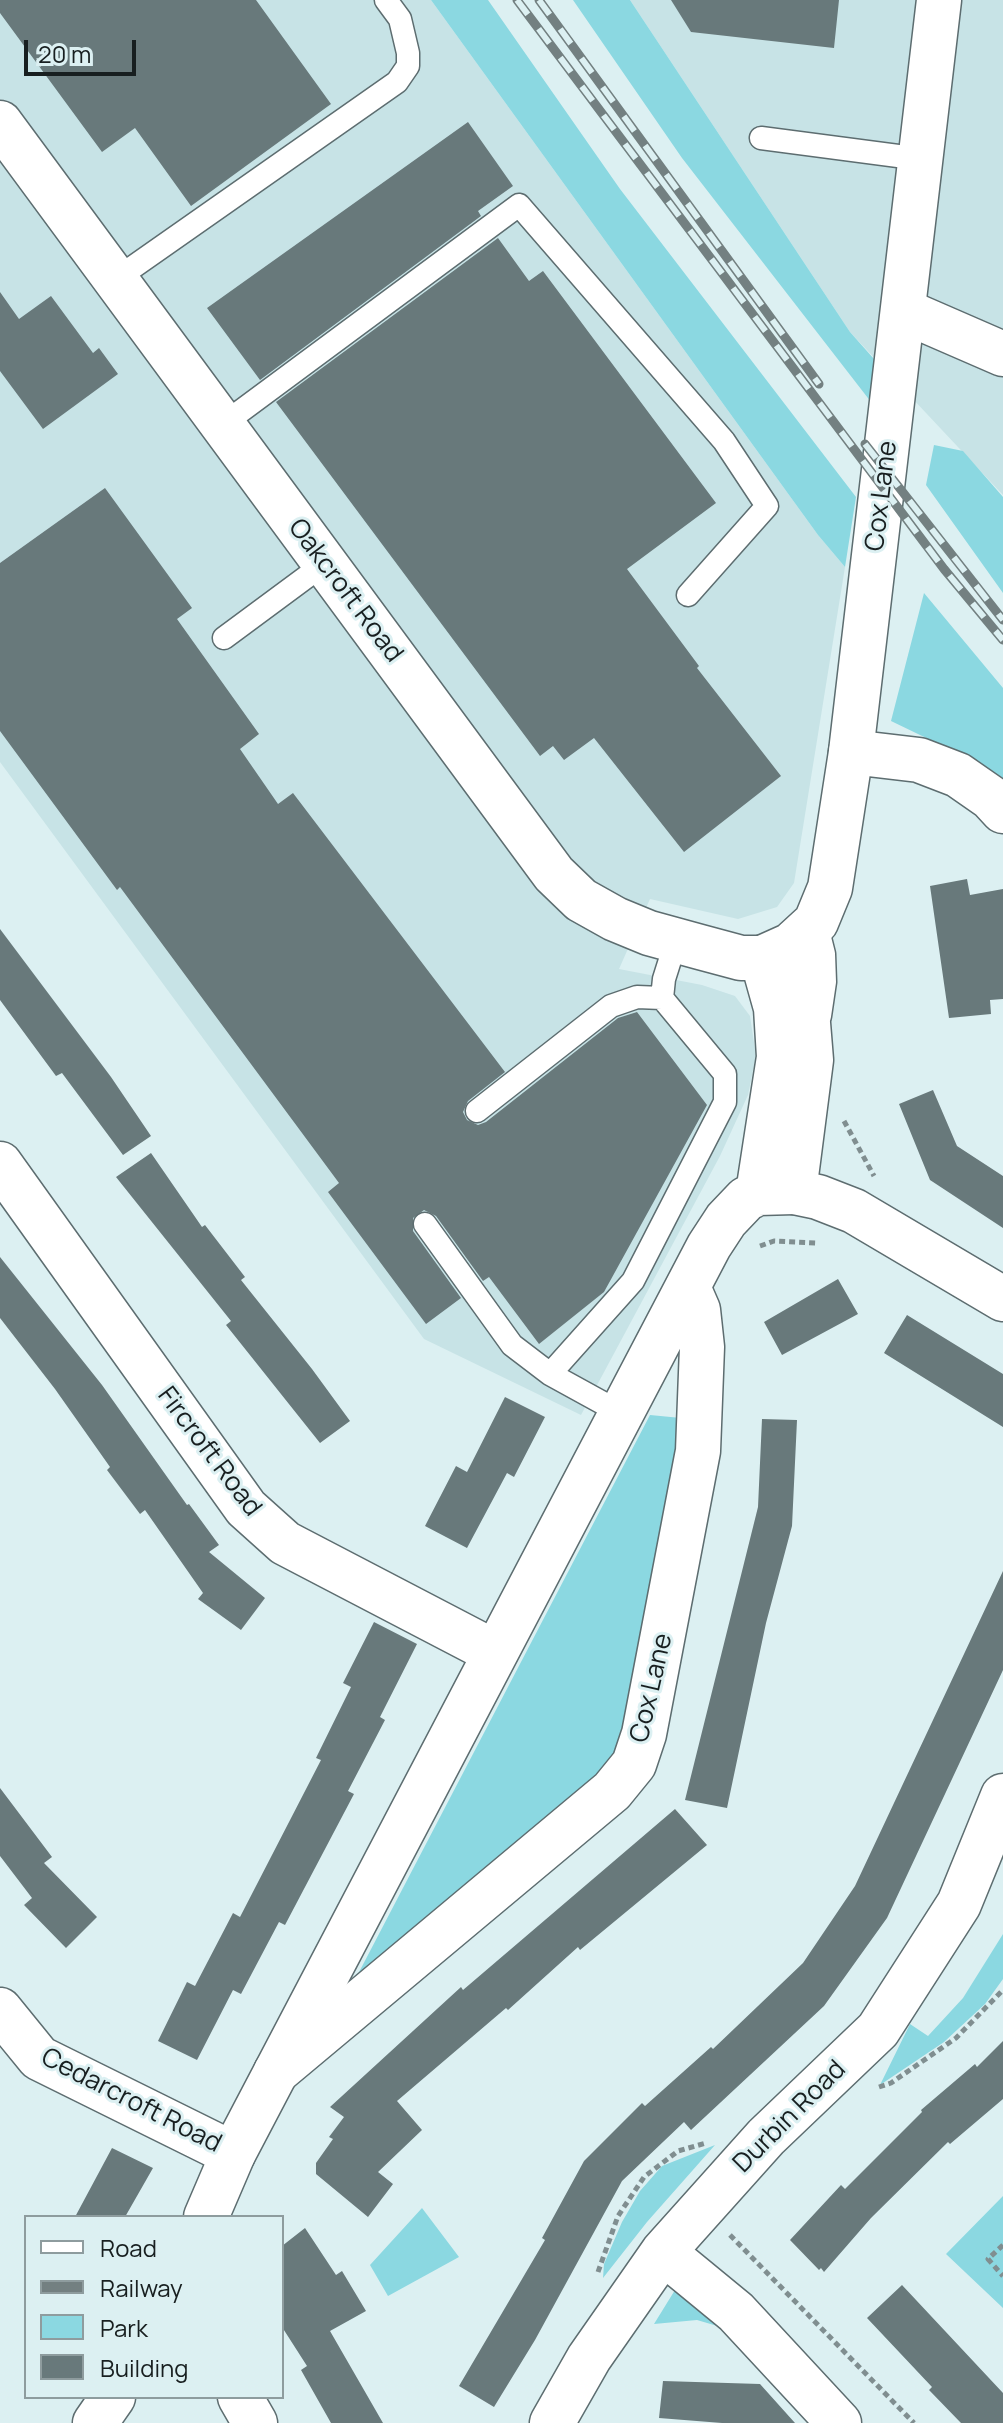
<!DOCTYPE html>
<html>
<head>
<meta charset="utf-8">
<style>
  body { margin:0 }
  #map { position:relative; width:1003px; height:2423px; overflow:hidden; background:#dcf0f2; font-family:Manrope,sans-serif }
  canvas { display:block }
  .legend { position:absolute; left:24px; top:2215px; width:260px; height:184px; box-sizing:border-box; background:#dcf0f2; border:2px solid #8e9c9e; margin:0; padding:10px 14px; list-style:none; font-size:24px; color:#181f20 }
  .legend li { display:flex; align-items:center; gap:16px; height:40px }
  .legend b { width:40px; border:2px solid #8e9c9e }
  .scale { position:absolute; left:24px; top:40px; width:112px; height:36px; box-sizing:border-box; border:4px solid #181f20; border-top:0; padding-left:10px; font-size:24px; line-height:28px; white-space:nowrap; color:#181f20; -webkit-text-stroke:6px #dcf0f2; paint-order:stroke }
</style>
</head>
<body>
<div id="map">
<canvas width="1003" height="2423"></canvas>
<ul class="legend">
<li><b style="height:10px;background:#fff"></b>Road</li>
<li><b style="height:10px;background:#738081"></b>Railway</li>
<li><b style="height:22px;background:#8bd8e1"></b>Park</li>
<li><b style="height:22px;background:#68797b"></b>Building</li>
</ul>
<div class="scale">20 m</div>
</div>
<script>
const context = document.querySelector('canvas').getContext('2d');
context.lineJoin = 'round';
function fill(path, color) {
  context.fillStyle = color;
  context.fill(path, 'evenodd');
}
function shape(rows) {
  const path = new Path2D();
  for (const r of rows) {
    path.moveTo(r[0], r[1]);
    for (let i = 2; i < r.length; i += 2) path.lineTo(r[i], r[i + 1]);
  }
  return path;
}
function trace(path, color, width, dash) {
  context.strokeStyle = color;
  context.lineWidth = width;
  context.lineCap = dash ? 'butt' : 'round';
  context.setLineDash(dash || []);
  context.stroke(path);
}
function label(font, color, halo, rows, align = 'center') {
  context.font = font + ' Manrope,sans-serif';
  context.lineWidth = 6;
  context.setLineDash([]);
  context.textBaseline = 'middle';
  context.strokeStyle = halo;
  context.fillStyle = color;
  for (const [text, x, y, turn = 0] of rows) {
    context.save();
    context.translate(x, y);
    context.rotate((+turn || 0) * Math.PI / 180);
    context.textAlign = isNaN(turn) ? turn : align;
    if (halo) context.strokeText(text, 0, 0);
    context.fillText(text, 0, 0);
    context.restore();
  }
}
const built = shape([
  [0,0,431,0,818,535,845,567,794,883,777,907,738,919,650,899,619,969,702,985,735,996,750,1016,756,1056,748,1095,720,1156,581,1415,424,1339,0,762],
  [630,0,1003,0,1003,495,850,332]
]);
const green = shape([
  [431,0,488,0,620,189,856,497,845,567,818,535],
  [573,0,630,0,850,332,874,359,871,402,682,158],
  [934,445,963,451,1003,497,1003,593,926,485],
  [924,593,1003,688,1003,791,974,761,891,721],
  [650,1415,681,1418,624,1752,613,1770,357,1976],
  [1003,1934,1003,1979,985,2004,944,2042,880,2085,910,2024,928,2036,963,1998],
  [715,2145,647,2222,603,2278,604,2264,622,2222,640,2191,662,2166],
  [1003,2196,1003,2308,946,2254],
  [422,2208,459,2257,388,2296,370,2265],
  [675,2290,741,2333,697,2320,654,2324]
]);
const building = shape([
  [0,0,256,0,331,104,191,206,135,128,102,152,0,13],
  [671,0,839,0,834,48,691,32],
  [468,122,513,186,478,211,481,216,260,380,207,308],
  [498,238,529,281,543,271,716,503,627,569,699,666,697,668,781,776,684,852,594,738,564,760,553,746,540,756,276,402],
  [0,292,19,319,51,296,93,353,99,348,118,374,43,429,0,371],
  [105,488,192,608,177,619,259,734,240,749,278,804,293,793,505,1072,468,1101,463,1112,467,1120,478,1125,486,1122,618,1018,637,1012,707,1105,604,1292,539,1344,489,1277,483,1281,436,1216,424,1210,413,1218,413,1231,461,1298,426,1324,328,1192,339,1183,120,887,117,890,0,731,0,563],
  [967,879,970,895,1003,889,1003,999,990,1000,991,1014,949,1018,930,886],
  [0,929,111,1077,151,1136,123,1155,62,1073,56,1076,0,1000],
  [933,1090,957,1146,1003,1176,1003,1228,930,1180,899,1104],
  [151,1153,202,1227,205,1225,245,1277,241,1280,312,1369,350,1421,320,1443,226,1325,231,1321,116,1177],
  [0,1257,102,1385,187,1505,189,1504,219,1545,209,1552,265,1598,241,1630,198,1599,203,1593,145,1510,140,1514,107,1470,110,1467,55,1389,0,1318],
  [838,1279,858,1314,782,1355,764,1322],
  [907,1315,1003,1374,1003,1427,884,1353],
  [505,1397,545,1417,514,1477,507,1473,467,1548,425,1526,456,1466,467,1472],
  [762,1419,797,1420,792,1526,766,1623,727,1808,685,1800,758,1507],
  [1003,1571,1003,1670,887,1918,824,2006,691,2130,684,2122,622,2181,535,2340,494,2407,459,2386,545,2240,542,2238,584,2161,642,2103,645,2106,711,2047,713,2049,803,1963,855,1886],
  [374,1622,417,1644,380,1717,385,1720,348,1791,354,1794,285,1925,279,1922,241,1994,233,1990,197,2060,158,2041,187,1982,195,1986,233,1913,240,1917,321,1760,316,1758,351,1687,343,1683],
  [0,1788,52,1857,44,1863,97,1917,66,1948,24,1905,32,1898,0,1856],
  [675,1809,707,1845,580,1950,578,1947,508,2010,506,2008,397,2101,422,2130,378,2172,393,2184,368,2217,316,2174,316,2163,333,2139,329,2137,344,2117,330,2107,461,1987,463,1990],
  [1003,2041,1003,2099,950,2144,948,2142,871,2218,824,2272,821,2268,819,2270,790,2240,841,2185,845,2189,922,2112,921,2110,975,2064,977,2067],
  [112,2148,153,2168,125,2217,75,2217],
  [305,2228,336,2275,342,2271,366,2311,330,2331,383,2423,331,2423,301,2370,307,2366,282,2327,282,2246],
  [902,2285,1003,2393,1003,2423,961,2423,929,2390,932,2387,867,2318],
  [663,2381,760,2384,795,2423,722,2423,659,2418]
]);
const path = shape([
  [844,1121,874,1176],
  [760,1246,774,1241,817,1243],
  [879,2087,891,2083,956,2038,1003,1990],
  [730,2235,914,2423],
  [1003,2245,988,2259,1003,2276],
  [598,2272,618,2216,644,2177,678,2151,706,2143]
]);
const lane = shape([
  [761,138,921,159],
  [116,279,397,82,408,66,408,53,400,19,386,0],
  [222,425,519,205,724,441,767,506,688,595],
  [224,638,324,564],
  [816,922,824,954,825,982,820,1016],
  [477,1111,611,1006,637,997,662,998],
  [425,1224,512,1345,550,1374,621,1413],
  [550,1374,633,1281,725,1102,725,1074,662,998,664,979,676,941]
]);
const street = shape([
  [0,123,554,874,581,900,615,919,649,933,700,947,741,958,762,958],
  [904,311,1003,354],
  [851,752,919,760,958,775,991,798,1003,811],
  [0,1164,246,1508,285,1543,494,1652],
  [794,1192,818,1197,854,1211,1003,1299],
  [0,2010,39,2058,233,2154],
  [276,2072,612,1791,634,1764,644,1734,698,1451,702,1347,698,1310,688,1287],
  [663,2252,736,2312,839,2423],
  [240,2397,255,2423],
  [552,2423,589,2358,663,2252,766,2137,878,2030,959,1904,1003,1796]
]);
const secondary = shape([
  [758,1193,779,1057,776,1008,762,958,791,945,816,922,830,888,851,752,939,0],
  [206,2217,233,2154,709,1246,726,1220,746,1199,758,1193,794,1192,811,1060,807,1011,791,945],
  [95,2423,113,2397]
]);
const rail = shape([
  [517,0,944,569,1003,640],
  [539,0,819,384],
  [865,444,1003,620]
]);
const streetNames = [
  ["Cox Lane",882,496,-83],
  ["Oakcroft Road",345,591,53],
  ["Fircroft Road",209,1452,53],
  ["Cox Lane",652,1688,-77],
  ["Cedarcroft Road",131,2101,27],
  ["Durbin Road",790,2117,-45]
];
fill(built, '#c7e3e6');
fill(green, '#8bd8e1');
fill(building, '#68797b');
trace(lane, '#5d6d70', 25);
trace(street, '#5d6d70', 47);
trace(secondary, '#5d6d70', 47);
trace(path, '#808e90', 5, [6, 4]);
trace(lane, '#fff', 22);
trace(street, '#fff', 44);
trace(secondary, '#fff', 44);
trace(rail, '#738081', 9);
trace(rail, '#dcf0f2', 6, [18]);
label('26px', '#181f20', '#dcf0f2', streetNames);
</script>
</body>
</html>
